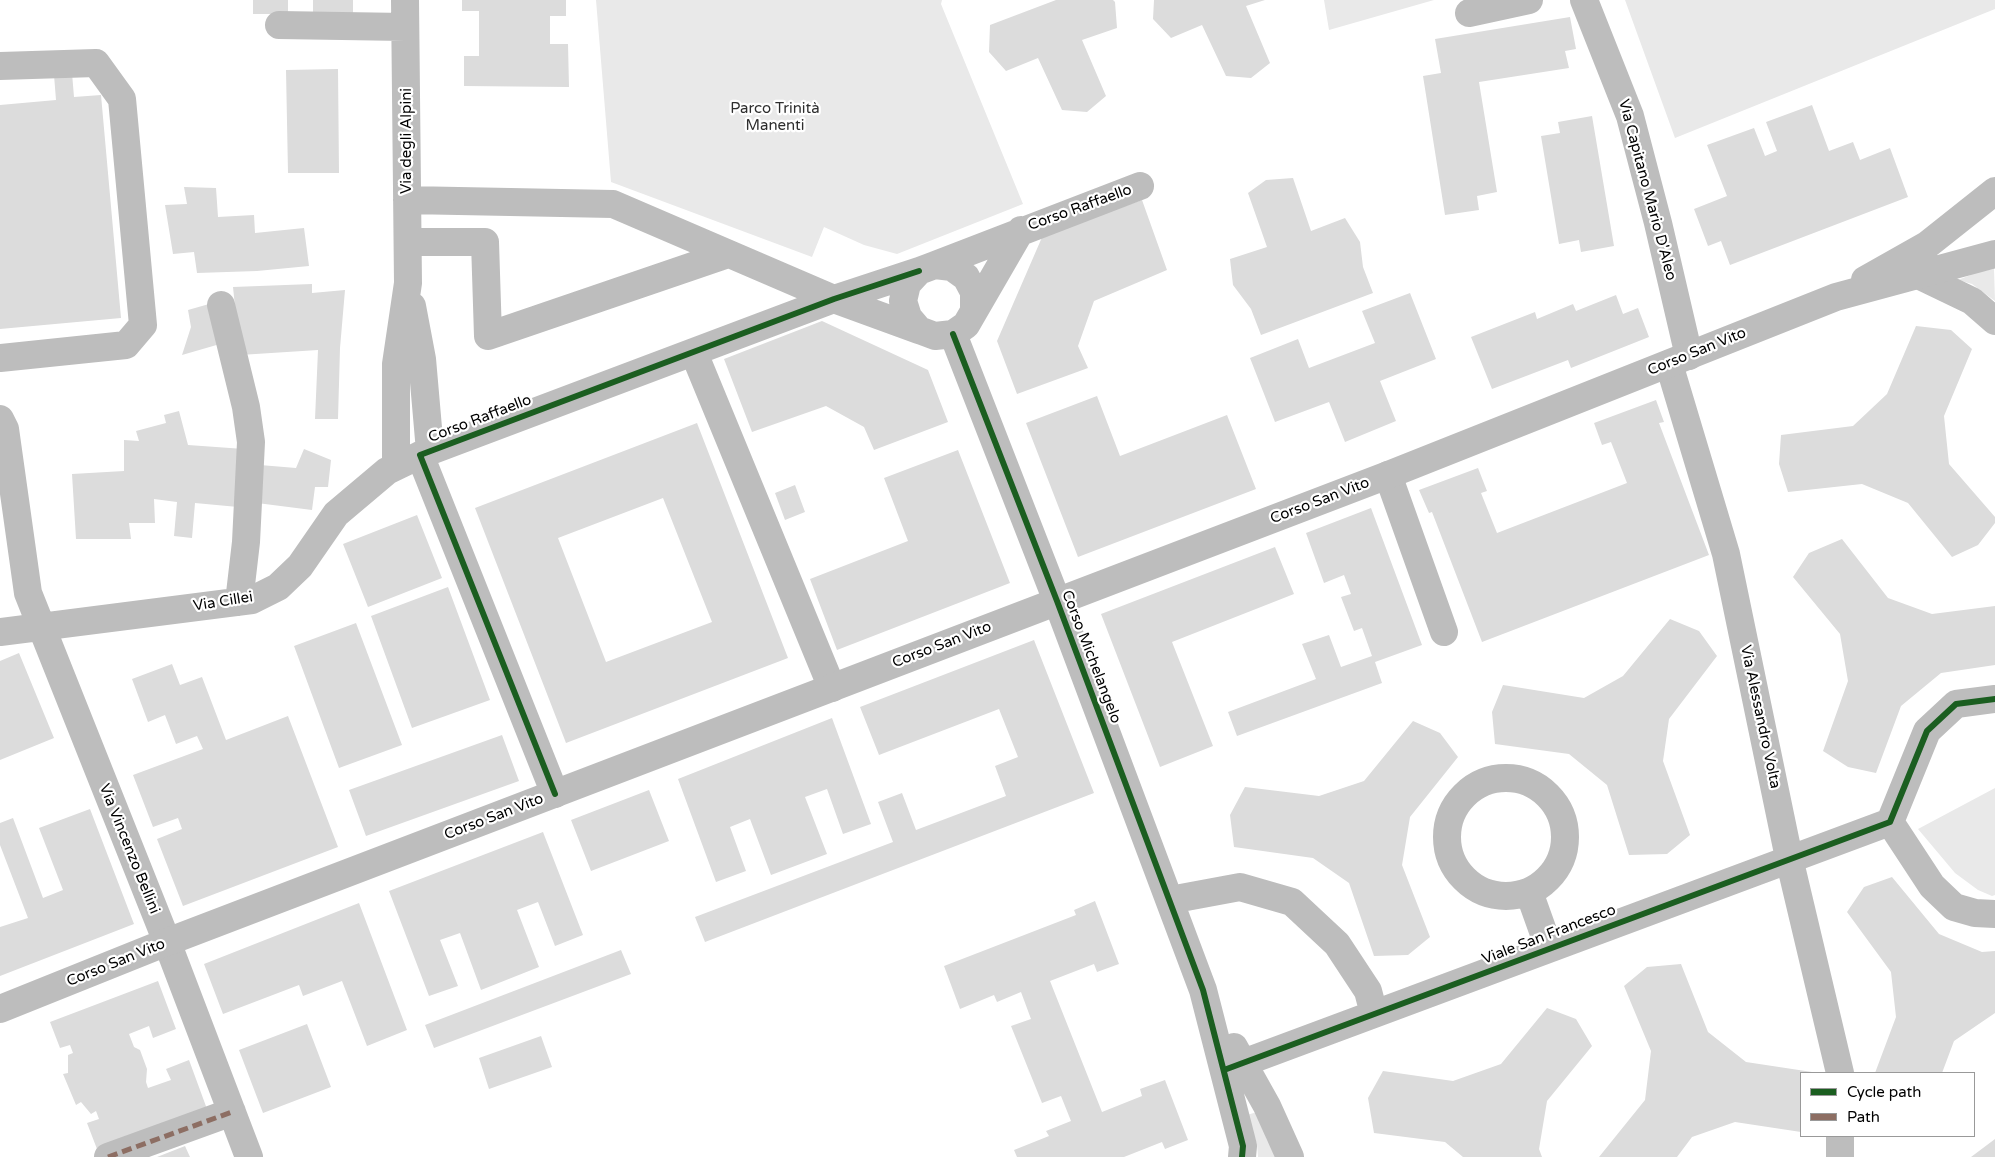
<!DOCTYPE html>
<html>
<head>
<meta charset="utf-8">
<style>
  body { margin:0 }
  #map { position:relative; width:1995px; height:1157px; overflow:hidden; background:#fff; font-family:"Varela Round",sans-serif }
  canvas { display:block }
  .legend { position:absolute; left:1800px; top:1072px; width:175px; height:65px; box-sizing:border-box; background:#fff; border:1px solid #999; margin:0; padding:6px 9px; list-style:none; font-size:15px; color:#000 }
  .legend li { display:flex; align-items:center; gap:10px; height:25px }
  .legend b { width:25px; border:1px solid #999 }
</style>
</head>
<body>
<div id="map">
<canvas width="1995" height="1157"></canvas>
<ul class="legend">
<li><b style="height:6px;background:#1b5e20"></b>Cycle path</li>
<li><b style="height:6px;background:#8d6e63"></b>Path</li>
</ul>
</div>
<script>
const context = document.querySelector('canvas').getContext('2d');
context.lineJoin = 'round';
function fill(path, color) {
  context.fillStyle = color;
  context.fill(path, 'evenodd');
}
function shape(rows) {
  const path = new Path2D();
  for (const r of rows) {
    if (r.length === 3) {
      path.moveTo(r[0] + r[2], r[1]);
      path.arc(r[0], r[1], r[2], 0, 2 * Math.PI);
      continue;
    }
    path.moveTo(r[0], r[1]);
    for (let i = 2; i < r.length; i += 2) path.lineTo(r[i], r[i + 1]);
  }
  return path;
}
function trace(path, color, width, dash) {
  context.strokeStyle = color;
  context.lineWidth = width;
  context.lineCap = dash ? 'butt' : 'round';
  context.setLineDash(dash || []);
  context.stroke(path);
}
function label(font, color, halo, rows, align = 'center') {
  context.font = font + ' "Varela Round",sans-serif';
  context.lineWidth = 4.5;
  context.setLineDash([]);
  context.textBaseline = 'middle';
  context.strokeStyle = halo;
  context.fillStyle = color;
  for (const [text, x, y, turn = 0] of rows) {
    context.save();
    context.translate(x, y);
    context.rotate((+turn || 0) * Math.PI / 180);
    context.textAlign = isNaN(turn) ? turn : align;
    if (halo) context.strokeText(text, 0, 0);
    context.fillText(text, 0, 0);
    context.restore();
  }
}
const green = shape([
  [596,0,942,0,941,4,1023,204,897,254,864,245,824,227,812,257,611,182],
  [1324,0,1434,0,1329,30],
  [1625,0,1995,0,1995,9,1675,138],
  [1994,269,1995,301,1972,284,1958,280,1978,272],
  [1995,788,1995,895,1992,896,1978,890,1955,873,1918,829],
  [1257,1112,1267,1140,1277,1157,1258,1157,1257,1144,1247,1115]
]);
const building = shape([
  [253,0,288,0,288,14,253,14],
  [313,0,353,0,353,16,313,16],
  [462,0,566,0,566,16,550,16,550,44,568,44,569,87,464,86,464,56,479,56,479,11,462,11],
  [1056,0,1113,0,1115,2,1117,28,1082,40,1106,96,1087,112,1062,110,1038,58,1006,71,989,52,990,25],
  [1154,0,1265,0,1246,6,1270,63,1251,78,1226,76,1202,25,1171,38,1153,19],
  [1570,17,1576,49,1565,51,1569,68,1479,82,1497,192,1477,196,1479,210,1445,215,1423,76,1441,73,1435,39],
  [338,69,339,173,288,173,286,70],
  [72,73,74,97,101,95,121,318,0,329,0,105,56,100,54,75],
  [1812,105,1829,151,1853,142,1860,160,1890,148,1908,197,1730,265,1721,241,1708,246,1694,209,1727,196,1707,145,1754,128,1765,156,1777,151,1766,122],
  [1592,116,1614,246,1581,252,1579,240,1559,244,1541,136,1560,133,1558,122],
  [1293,178,1311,231,1345,218,1360,242,1363,267,1373,293,1261,335,1251,309,1233,285,1230,259,1267,247,1248,193,1266,180],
  [184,187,216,188,218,217,254,215,255,233,304,228,309,266,257,271,197,273,194,252,173,254,165,205,187,204],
  [1142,200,1167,270,1094,301,1078,346,1088,368,1017,394,997,341,1043,235],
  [312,284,312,293,345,290,340,348,338,419,315,419,318,350,240,355,233,287],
  [1410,293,1436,359,1380,381,1396,421,1345,442,1329,402,1275,422,1250,358,1298,339,1309,368,1375,343,1362,311],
  [1616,295,1623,314,1638,308,1649,337,1571,368,1568,360,1492,389,1471,337,1535,312,1537,319,1573,304,1576,311],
  [209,304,220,344,182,355,191,327,188,310],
  [822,321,928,370,948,422,874,450,864,427,826,406,752,432,724,359],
  [1916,326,1951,330,1972,349,1944,416,1949,464,1995,517,1995,523,1978,545,1952,557,1908,503,1862,484,1788,492,1779,464,1781,435,1853,426,1887,394],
  [1097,396,1120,456,1227,415,1256,489,1078,557,1026,423],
  [1656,400,1664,422,1659,423,1709,555,1482,642,1432,512,1429,513,1419,490,1478,468,1487,491,1481,493,1497,533,1627,483,1611,442,1602,445,1594,423],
  [179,411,188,445,244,449,238,507,195,503,192,538,174,536,177,502,154,499,155,523,129,523,131,539,76,539,72,474,124,471,124,440,139,441,136,431,166,423,164,415],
  [697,423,788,658,566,743,475,508],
  [663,498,712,622,606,662,558,538],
  [304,449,331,460,328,487,315,487,312,510,257,503,260,465,296,468],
  [958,450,1010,583,837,650,810,579,908,541,884,478],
  [795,485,805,512,785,520,775,493],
  [1371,508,1422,645,1375,662,1382,683,1237,736,1228,712,1316,679,1302,644,1329,635,1341,667,1372,656,1362,628,1354,631,1341,597,1351,594,1344,575,1324,583,1306,533],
  [417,515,442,578,368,607,343,544],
  [1842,539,1888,598,1932,614,1995,606,1995,665,1941,673,1901,706,1876,773,1848,767,1823,751,1848,681,1840,634,1793,577,1809,553],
  [1275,547,1294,594,1172,642,1213,746,1160,767,1101,614],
  [448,587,490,700,412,728,371,616],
  [1670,619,1699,631,1717,656,1669,719,1663,761,1690,835,1667,854,1629,855,1607,785,1569,754,1495,744,1492,712,1503,685,1584,698,1623,676],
  [356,623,402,745,339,768,294,646],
  [1034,640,1094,793,705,942,695,917,893,842,878,802,902,793,916,830,1006,796,995,766,1018,757,999,709,879,755,860,707],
  [19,653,54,738,0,760,0,661],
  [172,664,180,685,202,677,226,740,288,716,338,847,183,906,157,839,182,829,178,818,153,827,133,775,203,749,197,736,176,744,165,715,148,722,132,679],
  [832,718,871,824,843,834,827,789,805,797,827,854,771,875,750,819,730,827,746,871,716,882,678,779],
  [1413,721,1440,733,1458,757,1410,817,1402,865,1430,937,1408,955,1374,956,1349,883,1313,858,1234,847,1230,815,1245,787,1319,796,1364,781],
  [502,735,519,781,366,836,349,790],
  [649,790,669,841,591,871,571,820],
  [90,809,134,924,0,976,0,927,28,918,0,845,0,823,13,818,43,898,63,890,39,828],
  [543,832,583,935,555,946,538,902,517,910,539,967,481,990,460,933,440,940,458,986,429,996,389,891],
  [1892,877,1939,934,1982,952,1995,951,1995,1013,1954,1041,1942,1073,1875,1073,1896,1017,1891,972,1847,912,1864,887],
  [1095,901,1119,964,1097,972,1094,964,1050,981,1102,1112,1142,1096,1140,1089,1165,1080,1188,1140,1165,1149,1162,1142,1124,1157,1017,1157,1014,1150,1049,1136,1046,1131,1071,1121,1061,1096,1042,1103,1011,1026,1031,1019,1021,992,997,1002,994,995,960,1009,944,966,1076,915,1074,910],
  [359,903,407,1030,367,1046,342,981,303,996,299,985,223,1014,204,964],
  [621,950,631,974,434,1048,425,1025],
  [1681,964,1708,1032,1746,1062,1812,1072,1801,1073,1801,1132,1735,1122,1692,1137,1677,1157,1599,1157,1645,1100,1651,1051,1624,986,1647,967],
  [158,981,176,1029,153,1038,149,1026,129,1034,134,1047,140,1050,147,1069,146,1082,148,1088,171,1080,166,1069,189,1060,207,1109,97,1149,87,1123,99,1119,96,1111,91,1114,81,1102,76,1105,63,1074,68,1073,68,1055,73,1053,70,1045,60,1048,50,1022],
  [1547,1008,1576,1019,1592,1046,1547,1101,1539,1149,1542,1157,1463,1157,1445,1142,1374,1133,1368,1098,1383,1071,1453,1081,1501,1064],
  [307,1024,331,1087,263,1113,239,1050],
  [541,1036,552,1067,489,1089,479,1058],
  [1995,1139,1995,1157,1971,1157],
  [185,1146,190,1157,157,1157]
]);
const minor = shape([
  [1584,0,1630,116,1658,223,1689,356],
  [1469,13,1529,0],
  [279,25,405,27],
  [0,66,96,63,122,99,143,325,126,345,0,358],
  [407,200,613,204,834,299,919,330],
  [408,242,485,242,488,336,728,254],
  [935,265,1140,186],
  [1920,276,1972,301,1995,321],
  [221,305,246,407,251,442,246,542,239,602],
  [412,306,422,359,430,451],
  [974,310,974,292,966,277,952,267,935,265,919,271,907,284,903,301,908,317,919,330,935,336,953,334,966,325,1021,230],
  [953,334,1057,601,1203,990,1243,1146,1242,1157],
  [694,353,832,688],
  [1669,364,1726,554,1789,858,1840,1073],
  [0,419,5,429,28,593,167,942,249,1157],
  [396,466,396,364,408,283,405,0],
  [1388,475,1444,632],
  [0,632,252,600,278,587,300,566,336,514,387,471,420,455],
  [1506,837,59],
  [555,794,420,455,834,299,919,271],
  [1890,822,1932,886,1954,907,1975,913,1995,914],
  [1529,892,1549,948],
  [1170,900,1240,887,1292,902,1337,944,1368,991,1374,1014],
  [1234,1047,1267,1106,1290,1157],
  [1224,1070,1890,822,1927,731,1956,704,1995,699],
  [108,1157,232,1112],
  [1840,1157,1840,1136]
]);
const major = shape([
  [1865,280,1927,245,1995,191],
  [0,1009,167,942,1388,475,1836,297,1995,254]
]);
const quiet = shape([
  [108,1157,232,1112]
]);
const cycleway = shape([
  [953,334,1057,601,1203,990,1243,1146,1242,1157],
  [555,794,420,455,834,299,919,271],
  [1224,1070,1890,822,1927,731,1956,704,1995,699]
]);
const parkNames = [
  ["Parco Trinità",775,109],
  ["Manenti",775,126]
];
const streetNames = [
  ["Via degli Alpini",407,141,-90],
  ["Via Capitano Mario D'Aleo",1647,190,75],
  ["Corso Raffaello",1080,208,-20],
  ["Corso San Vito",1697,352,-22],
  ["Corso Raffaello",480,419,-21],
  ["Corso San Vito",1320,501,-21],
  ["Via Cillei",223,602,-9],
  ["Corso San Vito",942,645,-21],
  ["Corso Michelangelo",1091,657,69],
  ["Via Alessandro Volta",1760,717,78],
  ["Corso San Vito",494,817,-21],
  ["Via Vincenzo Bellini",129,849,68],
  ["Viale San Francesco",1549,935,-21],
  ["Corso San Vito",116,963,-22]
];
fill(green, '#e9e9e9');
fill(building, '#dcdcdc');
trace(minor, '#bdbdbd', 28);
trace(major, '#bdbdbd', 28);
trace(quiet, '#8d6e63', 5, [10, 5]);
trace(cycleway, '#1b5e20', 6);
label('15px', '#2e2e2e', '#fff', parkNames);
label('15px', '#000', '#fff', streetNames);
</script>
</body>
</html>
